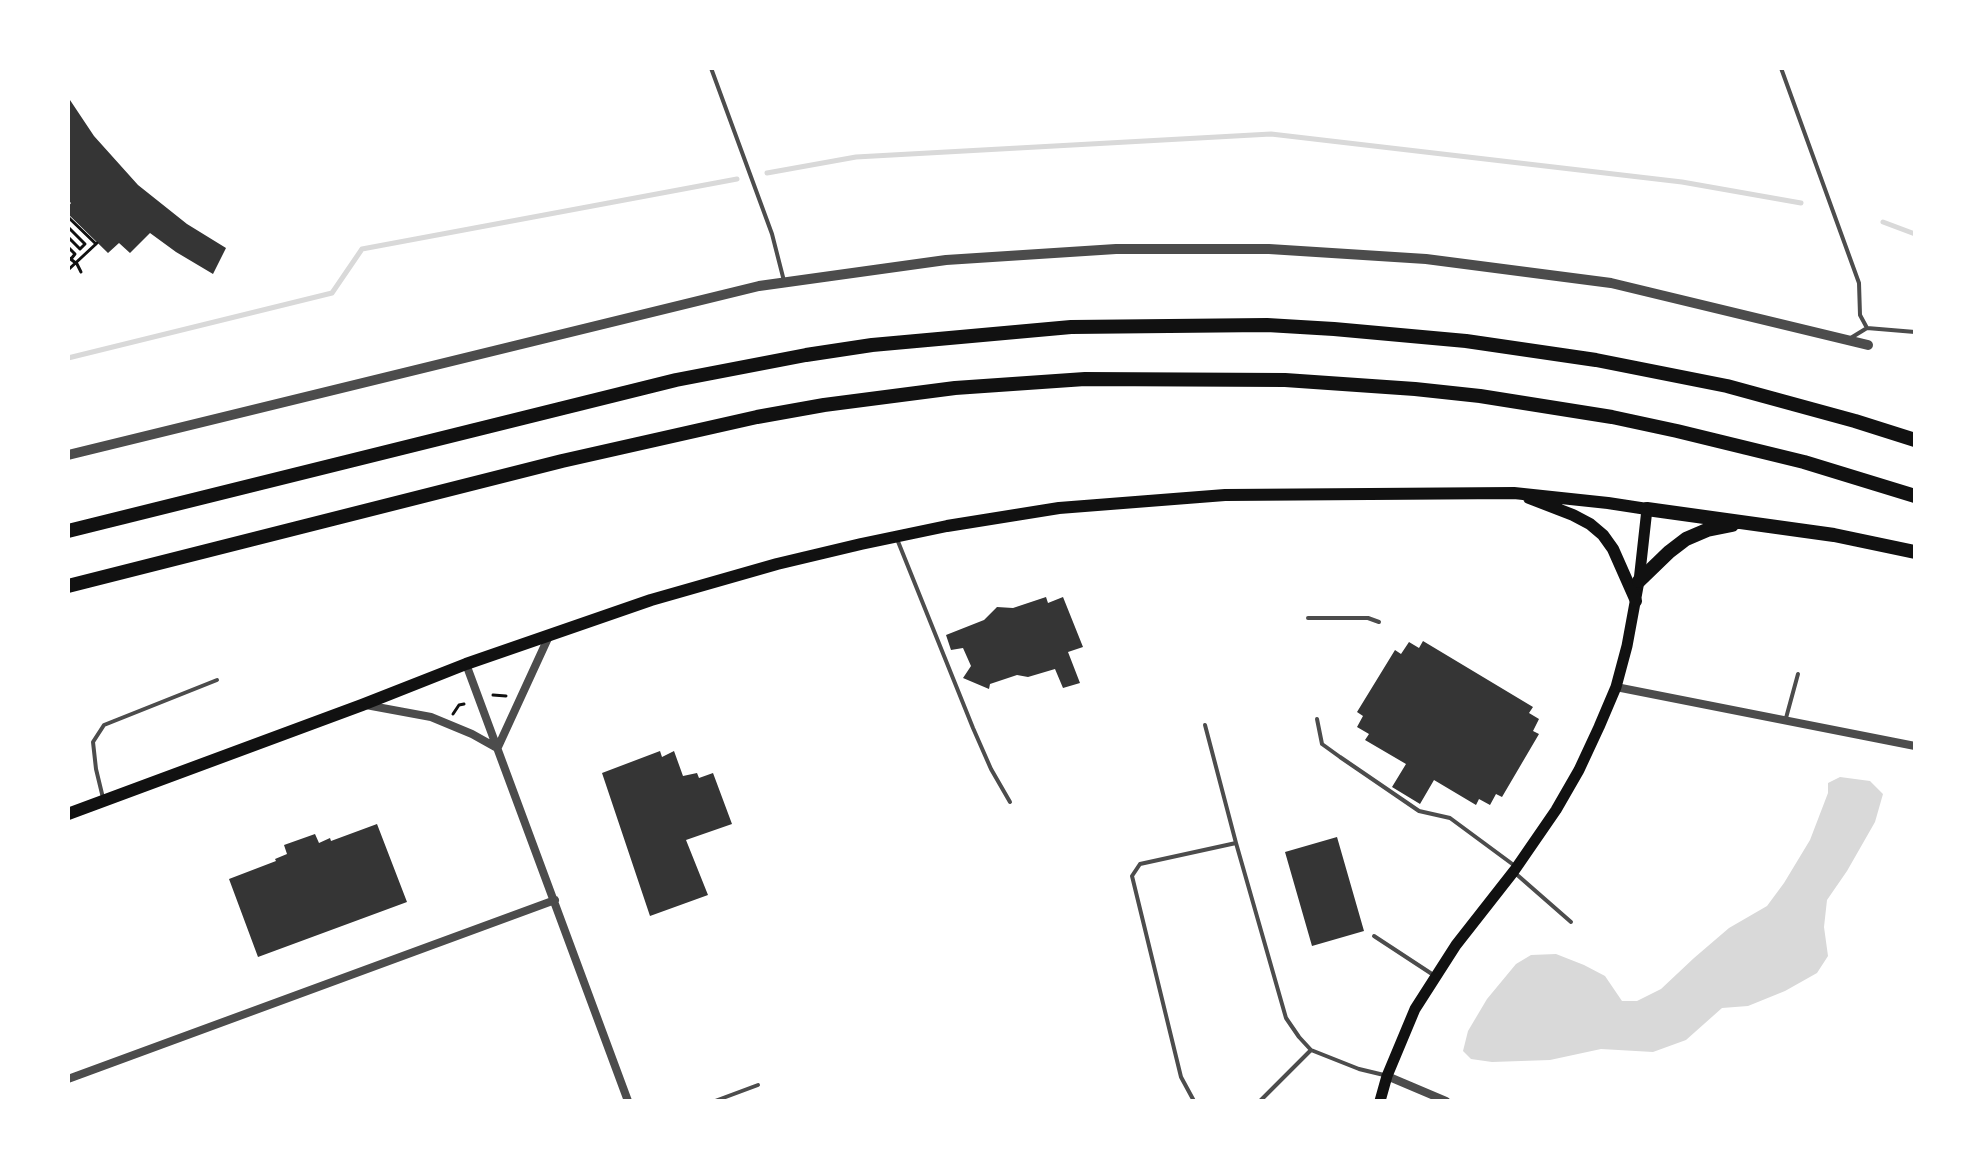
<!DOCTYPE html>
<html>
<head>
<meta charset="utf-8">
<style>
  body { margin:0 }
  #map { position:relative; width:1983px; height:1169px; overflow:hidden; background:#fff; font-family:"PT Serif",serif }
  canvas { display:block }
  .frame { position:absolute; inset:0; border:70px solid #fff; pointer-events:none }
</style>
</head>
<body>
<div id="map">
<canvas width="1983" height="1169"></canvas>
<div class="frame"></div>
</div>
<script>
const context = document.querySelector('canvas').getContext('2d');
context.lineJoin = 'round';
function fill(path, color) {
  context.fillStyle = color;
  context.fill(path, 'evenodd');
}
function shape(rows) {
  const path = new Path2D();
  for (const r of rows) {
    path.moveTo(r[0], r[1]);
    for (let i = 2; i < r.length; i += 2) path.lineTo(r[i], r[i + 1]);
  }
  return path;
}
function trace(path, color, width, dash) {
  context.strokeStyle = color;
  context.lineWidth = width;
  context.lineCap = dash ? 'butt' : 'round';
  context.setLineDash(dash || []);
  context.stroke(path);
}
const water = shape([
  [1840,777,1870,781,1883,794,1875,822,1847,871,1827,900,1824,927,1828,956,1817,973,1785,991,1748,1006,1722,1008,1686,1040,1653,1052,1601,1049,1550,1060,1492,1062,1471,1059,1463,1051,1468,1031,1487,999,1516,964,1531,955,1556,954,1584,965,1605,976,1622,1001,1637,1001,1661,989,1694,958,1729,928,1767,906,1784,883,1810,840,1828,793,1828,783]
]);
const stream = shape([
  [767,173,856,157,1271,134,1682,182,1801,203],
  [1883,222,1915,234],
  [68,358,332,293,362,249,737,179]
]);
const building = shape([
  [68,97,94,136,138,185,187,224,226,248,213,274,176,252,150,233,130,253,119,243,108,253,68,214,68,207,71,203,68,200],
  [1046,597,1048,603,1063,597,1083,647,1068,652,1080,683,1063,688,1055,669,1028,677,1017,675,990,684,989,689,963,678,971,666,963,648,951,650,946,635,984,620,997,607,1013,608],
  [1423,641,1533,707,1529,713,1539,719,1533,731,1539,734,1502,797,1496,794,1490,805,1479,799,1476,805,1434,780,1420,804,1392,787,1406,764,1365,740,1369,734,1357,727,1363,716,1357,712,1395,650,1401,654,1409,642,1419,648],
  [660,751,662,757,674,751,683,776,697,773,699,778,713,773,732,824,686,840,708,895,650,916,602,773],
  [377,824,407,902,258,957,229,879,276,861,275,859,287,854,284,845,315,834,319,843,330,838,331,841],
  [1337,837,1364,931,1312,946,1285,852]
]);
const path = shape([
  [68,217,96,244],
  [68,227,85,244,80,249,68,237],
  [68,247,75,254,71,259],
  [68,257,77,264,81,272],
  [68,270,97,243],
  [493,695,506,696],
  [453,714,459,705,464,704]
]);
const service = shape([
  [711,68,772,234,784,281],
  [1781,68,1859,283,1860,315,1867,328,1915,332],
  [1849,339,1867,328],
  [897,539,973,728,991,769,1010,802],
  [1308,618,1368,618,1379,622],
  [1786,718,1798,674],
  [1317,719,1322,744,1340,757,1419,811,1450,818,1515,866],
  [1205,725,1236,843,1286,1018,1299,1037,1311,1050,1359,1069,1384,1075],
  [103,798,96,769,93,742,104,725,217,680],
  [1515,873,1571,922],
  [1374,936,1435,976],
  [715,1101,758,1085],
  [1194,1101,1181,1077,1132,876,1140,864,1236,843],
  [1260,1101,1311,1050]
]);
const minor = shape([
  [466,664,628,1101],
  [1616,687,1915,746],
  [366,705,431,717,472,734,497,748],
  [498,747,549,636],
  [1387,1076,1446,1101],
  [68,1079,555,900]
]);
const tertiary = shape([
  [68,455,759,286,946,260,1116,249,1269,249,1426,259,1611,283,1868,345]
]);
const secondary = shape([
  [1380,1101,1387,1076,1415,1009,1456,945,1514,871,1556,810,1579,770,1599,727,1616,687,1627,646,1639,581,1647,509]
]);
const primary = shape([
  [1529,498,1573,515,1590,524,1603,535,1613,549,1636,601],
  [68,814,362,705,466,664,651,600,777,564,861,544,947,526,1059,508,1225,495,1514,493,1608,503,1647,509]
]);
const motorway = shape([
  [1647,509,1834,535,1915,552],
  [68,531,676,380,806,355,872,345,1071,327,1267,325,1334,329,1466,341,1596,360,1727,386,1855,421,1915,440],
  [1639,581,1669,552,1686,539,1707,530,1732,525],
  [68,586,562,461,757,417,824,405,955,388,1085,379,1285,380,1415,389,1480,396,1612,417,1677,431,1804,462,1915,496]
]);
fill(water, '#d9d9d9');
trace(stream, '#d9d9d9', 5);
fill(building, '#353535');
trace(path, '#111', 3);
trace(service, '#4c4c4c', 4);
trace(minor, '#4c4c4c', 8);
trace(tertiary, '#4c4c4c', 10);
trace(secondary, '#111', 11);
trace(primary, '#111', 12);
trace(motorway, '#111', 14);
</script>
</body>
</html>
